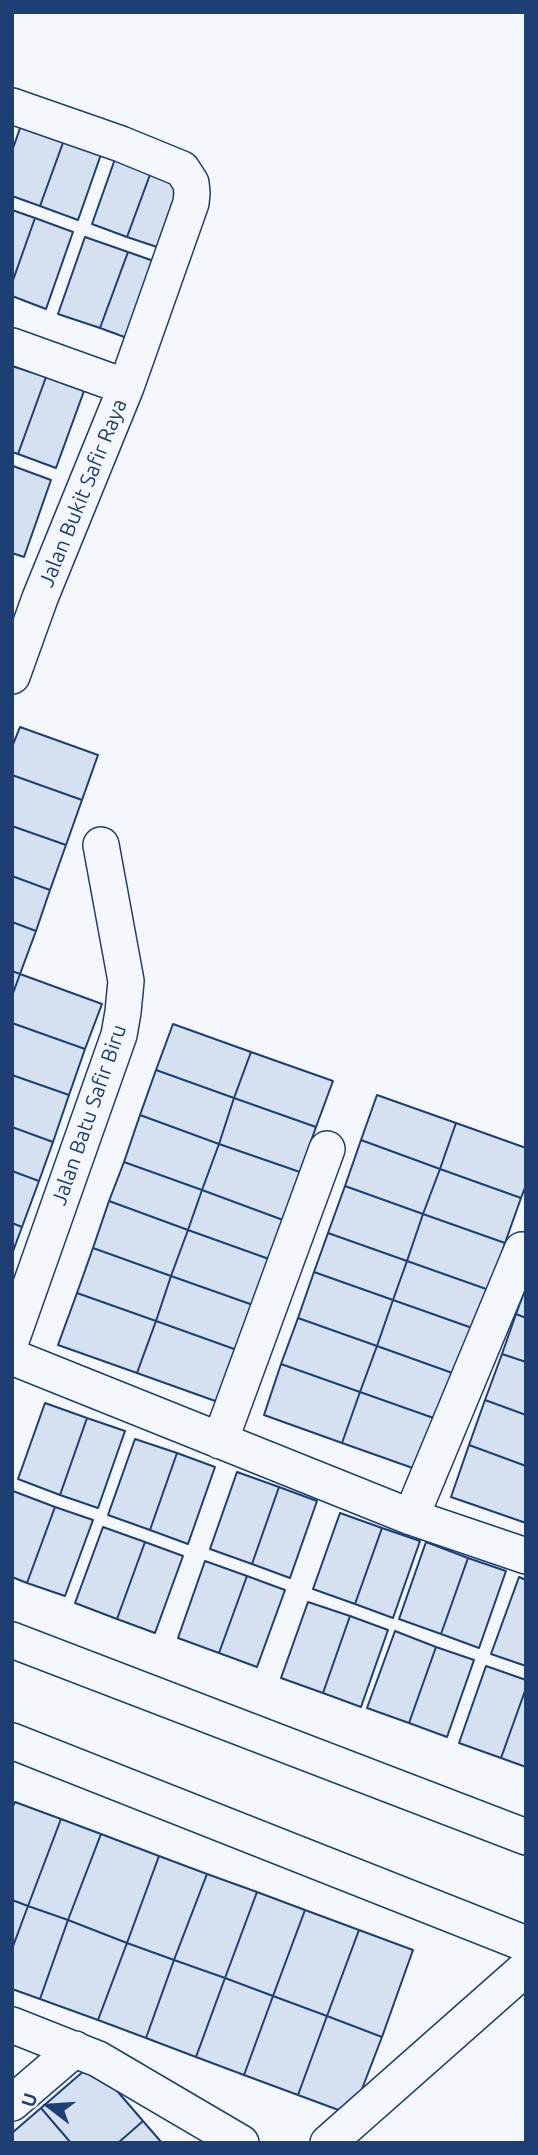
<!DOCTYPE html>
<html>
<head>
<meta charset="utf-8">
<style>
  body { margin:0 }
  #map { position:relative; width:538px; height:2155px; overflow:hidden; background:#f4f7fb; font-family:Ubuntu,sans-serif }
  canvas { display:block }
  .frame { position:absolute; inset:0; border:14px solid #1d3f73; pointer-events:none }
  .north { position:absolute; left:14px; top:2071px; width:70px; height:70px; -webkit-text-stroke:5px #f4f7fb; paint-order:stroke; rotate:287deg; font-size:19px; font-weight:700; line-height:28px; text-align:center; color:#1d3f73 }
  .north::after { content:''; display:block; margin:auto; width:24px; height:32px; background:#1d3f73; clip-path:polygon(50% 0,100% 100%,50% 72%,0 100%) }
</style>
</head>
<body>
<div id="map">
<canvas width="538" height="2155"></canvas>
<div class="frame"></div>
<div class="north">U</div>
</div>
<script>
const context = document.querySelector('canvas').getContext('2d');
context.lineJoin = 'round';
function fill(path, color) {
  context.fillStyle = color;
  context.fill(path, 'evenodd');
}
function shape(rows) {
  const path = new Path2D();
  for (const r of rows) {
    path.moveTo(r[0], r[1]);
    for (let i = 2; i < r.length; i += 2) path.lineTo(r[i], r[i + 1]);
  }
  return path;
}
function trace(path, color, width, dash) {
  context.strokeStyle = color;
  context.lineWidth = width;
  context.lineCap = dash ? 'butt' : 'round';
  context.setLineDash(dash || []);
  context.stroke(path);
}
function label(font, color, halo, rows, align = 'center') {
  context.font = font + ' Ubuntu,sans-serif';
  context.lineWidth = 5;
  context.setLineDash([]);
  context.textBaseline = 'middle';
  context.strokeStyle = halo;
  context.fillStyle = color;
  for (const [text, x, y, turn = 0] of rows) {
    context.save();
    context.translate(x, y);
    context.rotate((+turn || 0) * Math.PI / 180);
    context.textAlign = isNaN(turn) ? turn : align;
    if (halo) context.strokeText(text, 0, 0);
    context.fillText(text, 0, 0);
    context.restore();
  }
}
const building = shape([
  [25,114,68,129,40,206,12,196,12,151,25,114],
  [68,129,105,143,78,220,40,206,68,129],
  [115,159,151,172,127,237,92,224,115,159],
  [151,172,182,183,160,248,127,237,151,172],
  [12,210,35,218,12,283,12,210],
  [35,218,73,232,46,309,12,296,12,283,35,218],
  [85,237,128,252,100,328,58,314,85,237],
  [128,252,165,265,138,342,100,328,128,252],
  [12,366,46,377,18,454,12,452,12,366],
  [46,377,84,391,56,468,18,454,46,377],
  [13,466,51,480,24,557,12,553,13,466],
  [20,727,98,755,82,800,12,775,12,747,20,727],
  [12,775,82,800,66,845,12,826,12,775],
  [12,826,66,845,50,890,12,876,12,826],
  [12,876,50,890,36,931,12,922,12,876],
  [12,922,36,931,20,974,12,971,12,922],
  [12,971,20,974,12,996,12,971],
  [20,974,102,1004,85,1049,12,1023,12,996,20,974],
  [12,1023,85,1049,69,1095,12,1075,12,1023],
  [173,1024,251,1052,234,1098,156,1070,173,1024],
  [251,1052,333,1081,316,1127,234,1098,251,1052],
  [156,1070,234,1098,219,1144,140,1115,156,1070],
  [12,1075,69,1095,53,1142,12,1127,12,1075],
  [377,1095,456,1123,440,1169,361,1140,377,1095],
  [234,1098,316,1127,300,1172,219,1144,234,1098],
  [140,1115,219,1144,202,1190,124,1162,140,1115],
  [456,1123,526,1148,526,1185,521,1198,440,1169,456,1123],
  [12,1127,53,1142,39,1181,12,1171,12,1127],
  [361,1140,440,1169,423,1214,345,1186,361,1140],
  [219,1144,300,1172,283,1220,202,1190,219,1144],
  [124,1162,202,1190,188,1230,109,1201,124,1162],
  [440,1169,521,1198,505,1243,423,1214,440,1169],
  [12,1171,39,1181,22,1227,12,1223,12,1171],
  [345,1186,423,1214,407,1261,328,1233,345,1186],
  [202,1190,283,1220,269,1259,188,1230,202,1190],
  [109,1201,188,1230,171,1276,93,1248,109,1201],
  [423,1214,505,1243,489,1290,407,1261,423,1214],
  [12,1223,22,1227,12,1254,12,1223],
  [188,1230,269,1259,253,1305,171,1276,188,1230],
  [328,1233,407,1261,393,1300,314,1272,328,1233],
  [93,1248,171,1276,156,1321,77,1293,93,1248],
  [407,1261,489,1290,475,1329,393,1300,407,1261],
  [314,1272,393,1300,377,1346,298,1318,314,1272],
  [171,1276,253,1305,237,1350,156,1321,171,1276],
  [526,1287,526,1318,516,1314,526,1287],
  [77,1293,156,1321,137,1373,58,1345,77,1293],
  [393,1300,475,1329,458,1375,377,1346,393,1300],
  [516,1314,526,1318,526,1362,502,1354,516,1314],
  [298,1318,377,1346,360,1392,281,1364,298,1318],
  [156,1321,237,1350,218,1402,137,1373,156,1321],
  [377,1346,458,1375,442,1421,360,1392,377,1346],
  [502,1354,526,1362,526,1415,485,1400,502,1354],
  [281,1364,360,1392,342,1443,264,1415,281,1364],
  [360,1392,442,1421,424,1472,342,1443,360,1392],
  [485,1400,526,1415,526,1466,469,1445,485,1400],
  [45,1403,87,1418,60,1495,18,1479,45,1403],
  [87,1418,125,1431,98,1508,60,1495,87,1418],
  [135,1439,177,1453,150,1530,108,1515,135,1439],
  [469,1445,526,1466,526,1523,451,1497,469,1445],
  [177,1453,215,1467,188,1544,150,1530,177,1453],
  [237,1472,279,1487,252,1564,210,1549,237,1472],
  [279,1487,317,1501,290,1578,252,1564,279,1487],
  [13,1491,55,1507,27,1583,12,1577,13,1491],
  [55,1507,93,1520,65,1596,27,1583,55,1507],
  [340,1513,382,1528,355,1604,313,1589,340,1513],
  [103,1527,145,1542,117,1619,75,1603,103,1527],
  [382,1528,420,1541,393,1618,355,1604,382,1528],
  [145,1542,183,1556,155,1633,117,1619,145,1542],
  [426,1542,468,1558,441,1634,399,1619,426,1542],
  [468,1558,506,1571,479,1648,441,1634,468,1558],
  [205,1561,247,1576,219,1653,178,1638,205,1561],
  [247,1576,285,1590,257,1667,219,1653,247,1576],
  [519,1577,526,1580,526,1666,491,1654,519,1577],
  [308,1602,350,1616,323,1693,281,1678,308,1602],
  [350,1616,388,1630,361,1707,323,1693,350,1616],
  [395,1631,436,1647,409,1723,367,1708,395,1631],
  [436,1647,474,1660,447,1737,409,1723,436,1647],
  [486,1666,526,1680,526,1688,501,1758,459,1743,486,1666],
  [526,1688,526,1767,501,1758,526,1688],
  [15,1802,61,1819,28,1906,12,1900,12,1808,15,1802],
  [61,1819,101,1834,68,1920,28,1906,61,1819],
  [101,1834,159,1856,127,1943,68,1920,101,1834],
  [159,1856,207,1874,174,1960,127,1943,159,1856],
  [207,1874,257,1892,225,1978,174,1960,207,1874],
  [257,1892,305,1910,273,1996,225,1978,257,1892],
  [12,1900,28,1906,12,1949,12,1900],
  [28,1906,68,1920,40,1999,12,1989,12,1949,28,1906],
  [305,1910,359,1930,327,2016,273,1996,305,1910],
  [68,1920,127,1943,98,2020,40,1999,68,1920],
  [359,1930,413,1950,382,2037,327,2016,359,1930],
  [127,1943,174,1960,146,2038,98,2020,127,1943],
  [174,1960,225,1978,196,2057,146,2038,174,1960],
  [225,1978,273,1996,244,2075,196,2057,225,1978],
  [273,1996,327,2016,298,2095,244,2075,273,1996],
  [327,2016,382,2037,352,2115,298,2095,327,2016],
  [93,2063,143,2121,118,2143,71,2143,41,2108,93,2063],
  [41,2108,71,2143,12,2143,12,2133,41,2108],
  [143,2121,162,2143,118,2143,143,2121]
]);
const street = shape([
  [12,106,121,144,182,169,191,183,192,193,191,203,126,387,40,598,12,676],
  [12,346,126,387],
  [12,1338,119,1035,123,1012,126,981,101,845],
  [12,1357,411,1517,526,1556],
  [220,1441,327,1149],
  [411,1517,522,1250],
  [12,1640,526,1837],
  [12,1741,526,1944],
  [12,2025,98,2059,241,2143],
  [12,2103,75,2049],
  [328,2143,526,1968]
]);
const streetNames = [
  ["Jalan Bukit Safir Raya",83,493,-68],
  ["Jalan Batu Safir Biru",89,1115,-71]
];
fill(building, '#d5e0f0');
trace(building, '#1d3f73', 2);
trace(street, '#1d3f73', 38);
trace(street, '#f4f7fb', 35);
label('21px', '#1d3f73', '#f4f7fb', streetNames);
</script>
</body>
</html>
